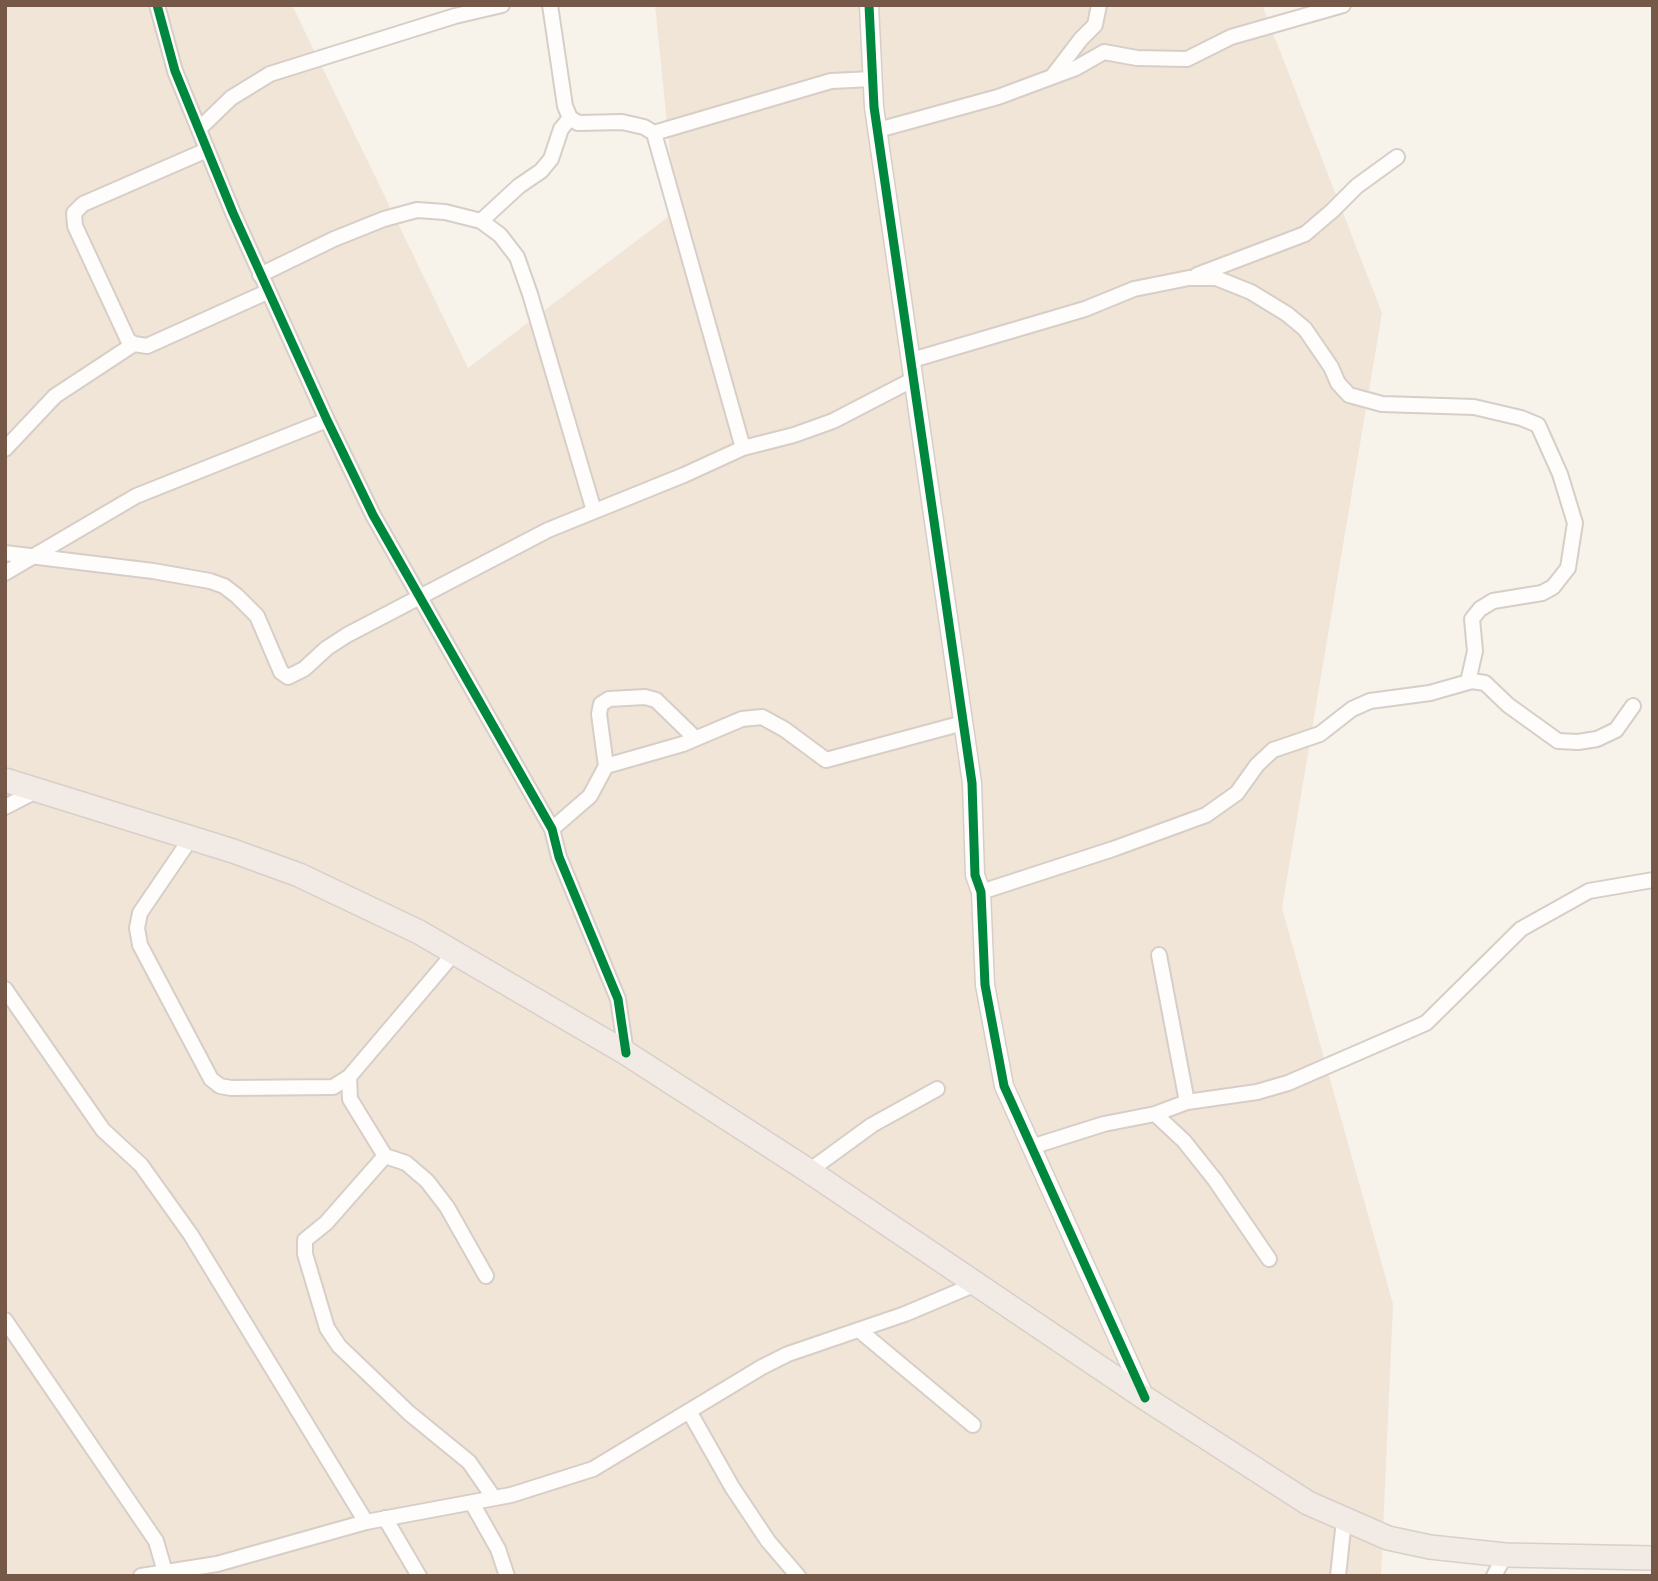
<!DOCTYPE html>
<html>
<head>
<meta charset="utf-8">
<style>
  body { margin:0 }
  #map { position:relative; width:1658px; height:1581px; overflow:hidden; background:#f7f2ea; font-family:"Varela Round",sans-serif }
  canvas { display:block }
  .frame { position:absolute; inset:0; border:7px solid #765849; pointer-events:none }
</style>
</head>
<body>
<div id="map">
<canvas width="1658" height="1581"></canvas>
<div class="frame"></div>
</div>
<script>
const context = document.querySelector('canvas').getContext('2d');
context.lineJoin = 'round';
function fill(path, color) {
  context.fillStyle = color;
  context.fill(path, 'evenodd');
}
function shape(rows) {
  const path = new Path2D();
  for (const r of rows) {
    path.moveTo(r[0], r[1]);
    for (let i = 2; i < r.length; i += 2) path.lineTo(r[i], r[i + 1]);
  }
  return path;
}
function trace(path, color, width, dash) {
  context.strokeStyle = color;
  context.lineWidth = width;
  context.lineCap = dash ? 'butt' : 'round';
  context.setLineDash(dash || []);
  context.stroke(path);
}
const residential = shape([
  [5,5,292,5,468,368,676,211,655,5,1262,5,1382,313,1282,908,1393,1304,1381,1576,5,1576]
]);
const minor = shape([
  [157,5,175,71,233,213,327,420,373,515,552,829,559,857,618,999,626,1053],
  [550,5,565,106,570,118,578,123,622,122,644,127,654,133,743,448],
  [1052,77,1081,39,1095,25,1099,5],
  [199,129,231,98,270,74,455,16,502,5],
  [878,130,998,97,1076,68,1104,52,1137,58,1187,59,1231,37,1343,5],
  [654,133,831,81,873,79],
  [207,150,83,204,74,213,75,226,128,340,134,344,147,346,267,292],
  [481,221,519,186,541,171,551,159,561,129,570,118],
  [260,275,334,239,384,219,417,210,445,212,481,221,500,235,517,257,530,294,594,511],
  [1197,275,1305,234,1332,211,1357,186,1397,157],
  [912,360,1085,309,1134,289,1189,278,1216,278,1251,292,1287,314,1305,329,1331,367,1338,383,1349,395,1382,404,1474,407,1521,418,1538,425,1560,474,1575,523,1568,568,1553,587,1542,593,1493,601,1480,609,1472,619,1475,651,1468,682],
  [5,449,55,396,134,344],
  [5,553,153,571,210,581,224,586,237,596,257,616,281,672,288,677,304,669,327,648,347,635,548,530,684,475,743,448,794,435,833,421,914,379],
  [5,573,136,496,327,420],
  [606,766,683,744,742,719,762,717,784,729,826,760,963,723],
  [5,807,38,790],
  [552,829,590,796,606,766,599,714,601,704,609,699,645,697,656,700,695,738],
  [191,838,140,913,137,928,140,945,211,1079,220,1086,231,1088,333,1087,349,1077],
  [981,892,1113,849,1206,815,1237,793,1257,765,1273,750,1320,734,1352,709,1370,701,1430,693,1472,681,1485,683,1508,705,1558,741,1578,742,1597,739,1616,730,1633,706],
  [455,952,349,1077,350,1099,385,1156,406,1163,427,1181,447,1207,486,1276],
  [1159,955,1187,1102],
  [5,989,103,1130,141,1165,191,1235,366,1522],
  [1155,1114,1184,1141,1215,1180,1269,1259],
  [1031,1147,1104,1124,1155,1114,1187,1102,1257,1092,1288,1083,1426,1023,1521,929,1589,891,1653,880],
  [385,1156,326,1223,305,1240,305,1254,327,1328,339,1346,409,1413,469,1462,494,1498],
  [809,1171,872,1125,937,1089],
  [5,1320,156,1541,165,1572],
  [859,1330,973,1425],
  [689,1411,732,1487,768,1541,798,1576],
  [472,1503,498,1549,507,1576],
  [385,1518,419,1576],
  [141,1576,217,1564,366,1522,511,1495,593,1469,762,1367,788,1354,905,1314,976,1284],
  [1338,1576,1344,1520],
  [1494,1576,1505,1555]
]);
const tertiary = shape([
  [869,5,874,107,972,783,975,875,981,892,985,985,1004,1086,1145,1398]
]);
const trunk = shape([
  [5,780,233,851,299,875,419,932,626,1053,809,1171,1145,1398,1308,1503,1388,1538,1430,1547,1505,1555,1653,1558]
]);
const cycleway = shape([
  [157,5,175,71,233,213,327,420,373,515,552,829,559,857,618,999,626,1053],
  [869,5,874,107,972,783,975,875,981,892,985,985,1004,1086,1145,1398]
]);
fill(residential, '#f1e5d7');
trace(minor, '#d6cec7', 18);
trace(tertiary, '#d6cec7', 21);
trace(trunk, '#d8cfc9', 26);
trace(minor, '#fefdfc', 14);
trace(tertiary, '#fefdfc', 18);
trace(trunk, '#f2eae4', 23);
trace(cycleway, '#00873e', 9);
</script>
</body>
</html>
